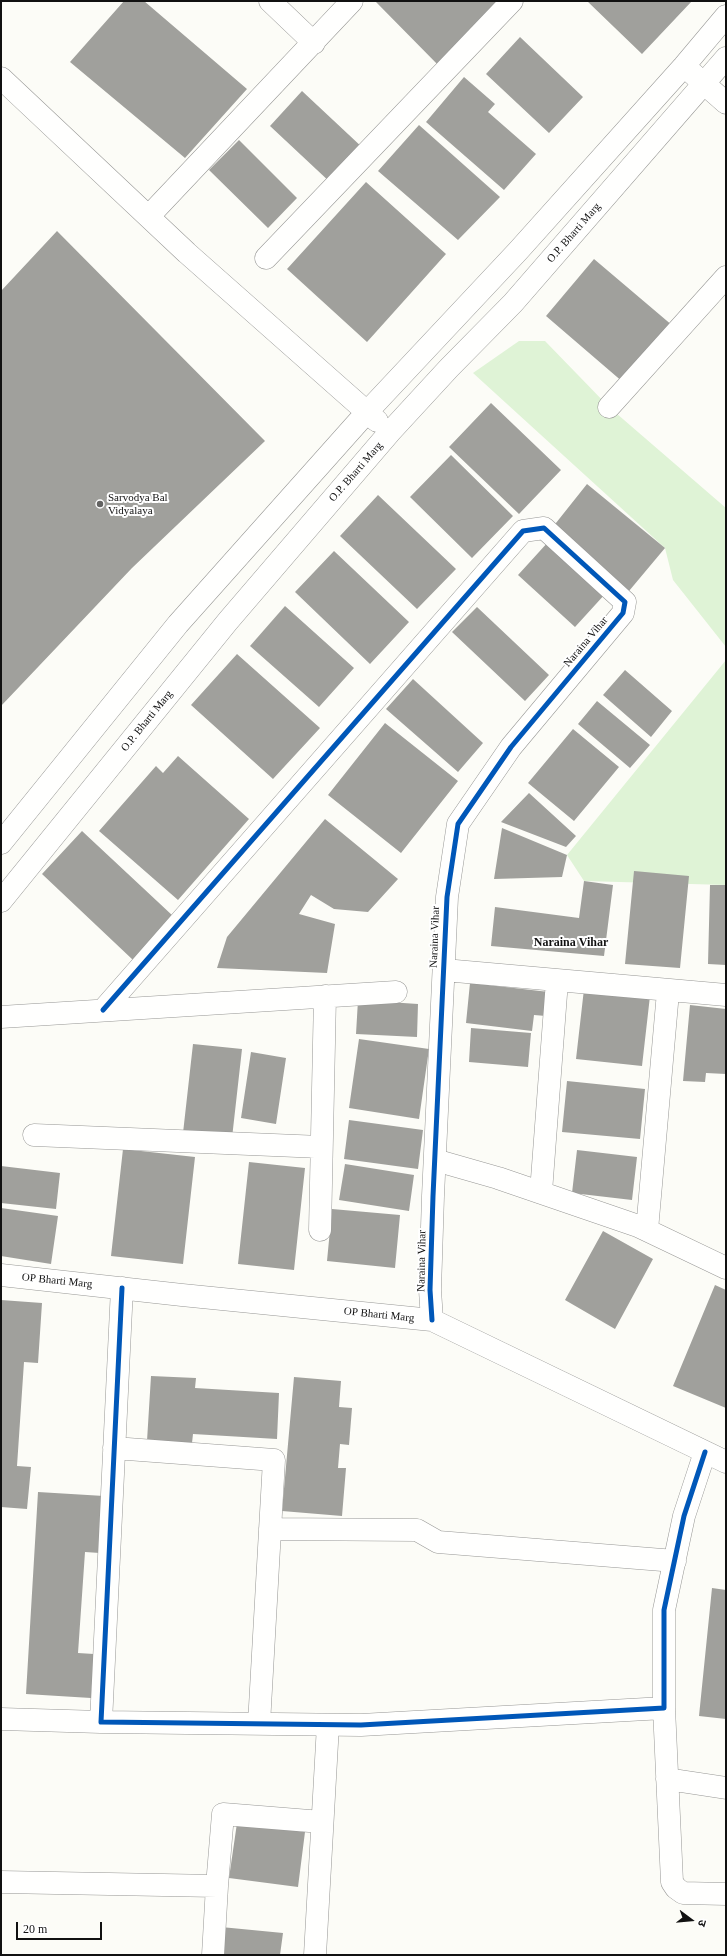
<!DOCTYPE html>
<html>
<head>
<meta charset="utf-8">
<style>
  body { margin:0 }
  #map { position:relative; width:727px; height:1956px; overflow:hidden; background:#fcfcf7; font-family:"Times New Roman","Noto Sans Devanagari",serif }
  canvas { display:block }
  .frame { position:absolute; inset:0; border:2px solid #111; pointer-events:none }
  .north { position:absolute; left:671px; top:1900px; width:40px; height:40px; -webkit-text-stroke:3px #fff; paint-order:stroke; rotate:106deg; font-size:11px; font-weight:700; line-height:16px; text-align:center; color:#111 }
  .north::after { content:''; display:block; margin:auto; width:14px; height:18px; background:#111; clip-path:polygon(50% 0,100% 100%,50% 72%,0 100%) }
  .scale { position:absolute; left:16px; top:1922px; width:86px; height:18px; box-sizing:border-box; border:2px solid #111; border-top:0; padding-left:5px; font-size:12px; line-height:14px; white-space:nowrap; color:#111; -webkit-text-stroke:3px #fff; paint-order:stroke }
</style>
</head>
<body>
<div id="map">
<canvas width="727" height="1956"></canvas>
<div class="frame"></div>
<div class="north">उ</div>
<div class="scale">20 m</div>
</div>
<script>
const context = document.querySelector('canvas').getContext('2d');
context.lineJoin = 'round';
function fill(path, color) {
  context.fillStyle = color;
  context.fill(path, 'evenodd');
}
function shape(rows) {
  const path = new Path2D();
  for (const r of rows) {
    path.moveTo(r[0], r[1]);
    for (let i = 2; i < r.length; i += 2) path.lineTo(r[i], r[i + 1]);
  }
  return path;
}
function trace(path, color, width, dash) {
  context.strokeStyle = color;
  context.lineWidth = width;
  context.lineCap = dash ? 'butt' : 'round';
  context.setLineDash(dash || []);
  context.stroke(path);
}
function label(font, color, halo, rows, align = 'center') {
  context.font = font + ' "Times New Roman",serif';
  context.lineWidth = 4;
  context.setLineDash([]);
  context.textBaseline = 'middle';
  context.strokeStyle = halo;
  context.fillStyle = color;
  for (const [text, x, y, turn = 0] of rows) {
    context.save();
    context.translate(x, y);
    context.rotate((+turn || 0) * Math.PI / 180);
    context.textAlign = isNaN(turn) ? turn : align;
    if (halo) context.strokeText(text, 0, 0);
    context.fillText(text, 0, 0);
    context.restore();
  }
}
const green = shape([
  [519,341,545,341,609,407,726,508,726,647,673,580,665,548,473,373],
  [726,660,726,885,584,881,567,855]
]);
const building = shape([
  [124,1,144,1,247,89,185,158,70,62],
  [375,1,503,1,440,67],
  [587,1,692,1,642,54],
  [520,37,583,97,549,133,486,74],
  [464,77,495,104,488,112,536,154,504,190,426,122],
  [302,91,364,149,332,184,270,126],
  [419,125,500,197,458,240,378,171],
  [239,140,297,198,268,228,209,170],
  [366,182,446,254,367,342,287,269],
  [57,231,265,441,132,568,1,706,1,291],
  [594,259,673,326,624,383,546,316],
  [491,403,561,470,519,514,449,447],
  [451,455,513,516,472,558,410,497],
  [587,484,665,548,629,591,552,528],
  [378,495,456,569,417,609,340,536],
  [549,541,606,593,575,627,518,575],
  [334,551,409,622,370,664,295,592],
  [285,606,354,668,319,707,250,646],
  [477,607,549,675,525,701,452,632],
  [237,654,320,728,273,779,191,705],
  [625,670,672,711,651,737,603,695],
  [413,679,483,743,458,772,386,709],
  [597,701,650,745,630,768,578,724],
  [385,723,458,781,401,853,328,795],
  [573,729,619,767,574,821,528,783],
  [178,756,249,819,178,900,99,831,156,766,163,773],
  [529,793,576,836,566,847,501,822],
  [325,819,398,879,368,912,334,909,311,895,299,914,335,924,327,973,217,968,227,937],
  [502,828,567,855,562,877,494,879],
  [82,831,173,916,133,960,42,874],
  [634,871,689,876,680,968,625,964],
  [584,881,613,885,604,956,491,946,495,907,579,918],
  [710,885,726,885,726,965,708,964],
  [470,983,549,992,546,1016,534,1015,532,1031,466,1023],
  [584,989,650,996,642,1066,576,1059],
  [358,1000,418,1004,417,1037,356,1034],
  [690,1005,726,1009,726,1074,706,1073,705,1082,683,1081],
  [471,1028,531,1033,528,1067,469,1062],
  [359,1039,429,1049,419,1119,349,1108],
  [193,1044,242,1049,232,1138,183,1133],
  [251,1052,286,1058,276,1124,241,1118],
  [567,1081,645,1089,640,1139,562,1132],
  [349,1120,423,1130,418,1169,344,1159],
  [123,1149,195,1157,183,1264,111,1256],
  [577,1150,637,1157,632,1200,572,1193],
  [249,1162,305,1168,294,1270,238,1264],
  [345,1164,414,1175,409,1211,339,1200],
  [1,1166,60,1173,56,1209,1,1203],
  [1,1208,58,1216,51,1264,1,1256],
  [332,1209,400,1215,395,1268,327,1261],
  [603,1231,653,1259,615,1329,565,1300],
  [715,1285,726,1290,726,1408,673,1386],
  [1,1300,42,1303,38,1363,24,1362,17,1466,31,1467,27,1509,1,1507],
  [151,1376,196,1378,195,1388,279,1393,277,1439,193,1434,192,1443,147,1441],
  [294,1377,341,1381,339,1407,352,1408,349,1445,340,1444,338,1468,346,1468,342,1516,282,1511],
  [38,1492,104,1496,100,1553,85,1552,78,1653,94,1654,91,1698,26,1694],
  [712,1588,726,1590,726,1719,699,1716],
  [237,1823,305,1832,298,1887,229,1878],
  [221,1927,283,1933,280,1955,218,1955]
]);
const minor = shape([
  [270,1,314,43],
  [692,73,726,103],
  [1,78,187,253,377,421],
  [149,216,352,1],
  [266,258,512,1],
  [609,407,726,277],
  [1,843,178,624,367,412,518,251,684,66,726,16],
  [1,901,228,621,390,432,449,368,513,303,726,58],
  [444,970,726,995],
  [103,1010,523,531,544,528,625,602,623,613,511,747,458,824,447,897,433,1196,430,1290,432,1320],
  [1,1017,396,992],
  [34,1135,321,1147],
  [435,1160,498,1178,638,1226,726,1268],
  [541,1192,557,981],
  [320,1230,325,996],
  [647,1230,668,992],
  [1,1275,182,1295,432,1320,726,1462],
  [122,1288,101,1722,361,1725,664,1708,664,1610,684,1516,705,1452],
  [114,1448,274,1460,259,1724],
  [270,1529,417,1530,438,1542,675,1561],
  [664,1708,672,1882,676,1888,683,1893,726,1894],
  [1,1719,101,1722],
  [667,1779,726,1788],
  [1,1882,217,1886,213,1955],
  [217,1886,223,1814,322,1822],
  [315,1955,328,1725]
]);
const cycleway = shape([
  [103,1010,523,531,544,528,625,602,623,613,511,747,458,824,447,897,433,1196,430,1290,432,1320],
  [122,1288,101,1722,361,1725,664,1708,664,1610,684,1516,705,1452]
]);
const markers = [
  [100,504,4,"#636362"]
];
const streetNames = [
  ["O.P. Bharti Marg",574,233,-49],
  ["O.P. Bharti Marg",356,472,-49],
  ["Naraina Vihar",586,642,-50],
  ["O.P. Bharti Marg",147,721,-51],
  ["Naraina Vihar",435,937,-88],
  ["Naraina Vihar",422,1261,-89],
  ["OP Bharti Marg",57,1281,6],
  ["OP Bharti Marg",379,1315,6]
];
const poiNames = [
  ["Sarvodya Bal",108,498],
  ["Vidyalaya",108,511]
];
const neighbourhoodNames = [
  ["Naraina Vihar",571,943]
];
fill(green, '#dff3d6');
fill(building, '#a0a09c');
trace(minor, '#979795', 23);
trace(minor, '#fffffe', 22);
trace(cycleway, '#0057b8', 5);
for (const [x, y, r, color] of markers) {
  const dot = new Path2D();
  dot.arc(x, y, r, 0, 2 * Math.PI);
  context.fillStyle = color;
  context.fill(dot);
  trace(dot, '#fff', 1.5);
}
label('11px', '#111', '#fff', streetNames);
label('11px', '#111', '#fff', poiNames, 'left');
label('bold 12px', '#111', '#fff', neighbourhoodNames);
</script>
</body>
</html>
